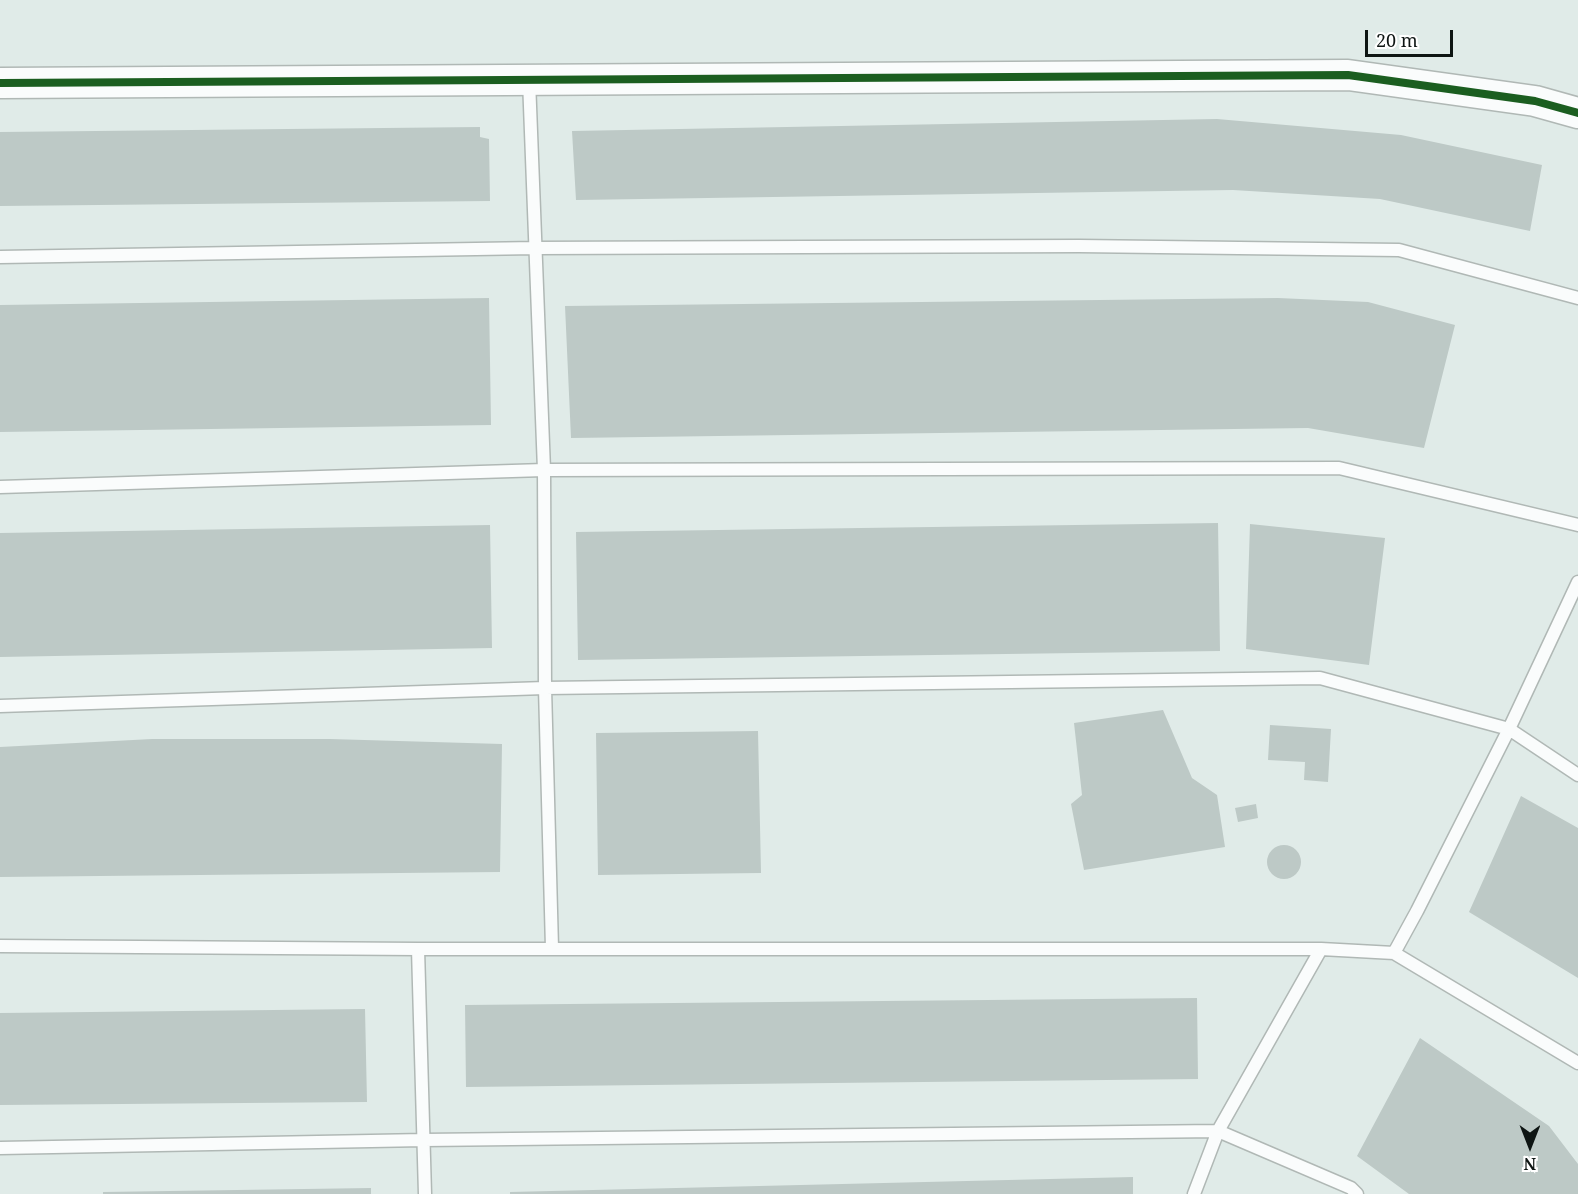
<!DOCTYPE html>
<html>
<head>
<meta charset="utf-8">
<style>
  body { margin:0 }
  #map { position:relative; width:1578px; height:1194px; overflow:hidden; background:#e0ebe8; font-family:"Noto Serif",serif }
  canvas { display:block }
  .north { position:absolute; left:1500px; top:1116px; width:60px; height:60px; -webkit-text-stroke:4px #fff; paint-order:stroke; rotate:180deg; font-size:16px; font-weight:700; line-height:24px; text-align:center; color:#0e1513 }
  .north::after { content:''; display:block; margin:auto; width:21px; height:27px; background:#0e1513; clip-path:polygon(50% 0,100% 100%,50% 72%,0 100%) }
  .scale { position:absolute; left:1365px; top:30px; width:88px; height:27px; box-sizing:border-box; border:3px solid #0e1513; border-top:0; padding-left:8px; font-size:18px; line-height:21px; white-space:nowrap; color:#0e1513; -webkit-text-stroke:4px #fff; paint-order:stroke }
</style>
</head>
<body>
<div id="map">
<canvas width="1578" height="1194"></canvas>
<div class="north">N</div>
<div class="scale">20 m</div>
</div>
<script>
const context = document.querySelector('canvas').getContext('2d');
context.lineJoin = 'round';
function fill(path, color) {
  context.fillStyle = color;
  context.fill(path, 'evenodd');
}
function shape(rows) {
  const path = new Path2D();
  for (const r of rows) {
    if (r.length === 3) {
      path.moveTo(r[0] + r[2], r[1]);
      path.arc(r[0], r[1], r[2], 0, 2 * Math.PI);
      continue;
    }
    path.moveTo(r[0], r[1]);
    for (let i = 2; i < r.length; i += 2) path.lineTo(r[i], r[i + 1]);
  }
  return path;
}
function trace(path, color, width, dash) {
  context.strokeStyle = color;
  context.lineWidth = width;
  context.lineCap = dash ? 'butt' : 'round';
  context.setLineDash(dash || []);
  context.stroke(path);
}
const building = shape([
  [1217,119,1401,135,1542,165,1530,231,1380,199,1233,190,576,200,572,131],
  [480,127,480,137,489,139,490,201,0,206,0,132],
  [489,298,491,425,0,432,0,305],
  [1278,298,1368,302,1455,325,1424,448,1308,428,571,438,565,306],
  [1218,523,1220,651,578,660,576,532],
  [1250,524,1385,538,1369,665,1246,649],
  [490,525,492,648,0,657,0,533],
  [1163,710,1192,778,1217,795,1225,847,1084,870,1071,804,1082,795,1074,723],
  [1270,725,1331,729,1328,782,1304,780,1305,762,1268,760],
  [758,731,761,873,598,875,596,733],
  [152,739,330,739,502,744,500,872,0,877,0,747],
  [1521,796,1578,828,1578,978,1469,912],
  [1256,804,1258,818,1238,822,1235,808],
  [1284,862,17],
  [1197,998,1198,1079,466,1087,465,1005],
  [365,1009,367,1102,0,1105,0,1013],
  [1420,1038,1549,1126,1578,1164,1578,1194,1409,1194,1357,1156],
  [1133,1177,1133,1194,510,1194,510,1192],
  [371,1188,371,1194,103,1194,103,1192]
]);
const service = shape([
  [529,80,544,470,545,688,552,948],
  [0,257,535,248,1079,246,1399,250,1578,298],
  [0,487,544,470,1339,468,1578,525],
  [0,706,545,688,1320,678,1509,729,1578,775],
  [0,946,418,949,1321,949,1394,953,1578,1063],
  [418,949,425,1194],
  [1394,953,1417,911,1509,729,1578,582],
  [0,1148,424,1140,1218,1131,1351,1188,1357,1194],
  [1194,1194,1218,1131,1321,949]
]);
const tertiary = shape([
  [0,83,1348,75,1535,101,1578,113]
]);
const cycleway = shape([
  [0,83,1348,75,1535,101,1578,113]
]);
fill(building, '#bdc9c6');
trace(service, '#b0b8b5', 15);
trace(tertiary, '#b0b8b5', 33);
trace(service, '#fafcfc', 12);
trace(tertiary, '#fafcfc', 30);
trace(cycleway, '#1b5e20', 8);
</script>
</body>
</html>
